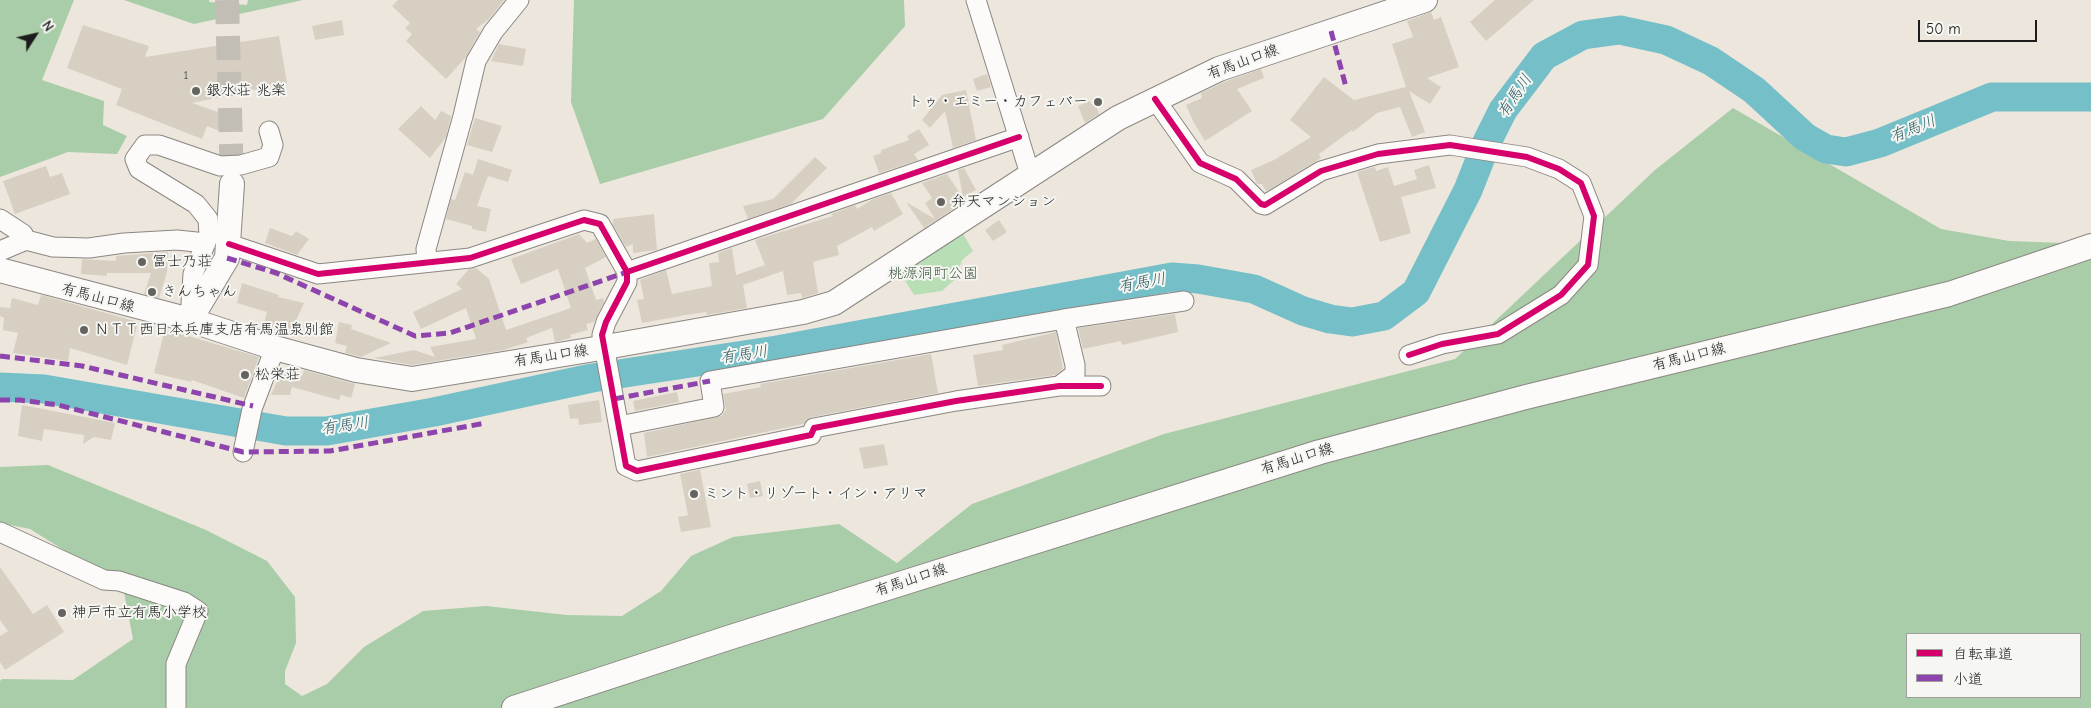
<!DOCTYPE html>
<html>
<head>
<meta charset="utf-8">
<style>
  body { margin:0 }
  #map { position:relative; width:2091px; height:708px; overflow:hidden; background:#ece6dc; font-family:"Comic Neue","Klee One",sans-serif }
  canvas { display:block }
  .legend { position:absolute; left:1906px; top:633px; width:175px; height:65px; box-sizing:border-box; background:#f6f6f2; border:1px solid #9f9f9c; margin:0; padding:6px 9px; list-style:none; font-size:15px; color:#1c1c1c }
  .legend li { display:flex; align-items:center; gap:10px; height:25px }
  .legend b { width:25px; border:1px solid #9f9f9c }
  .north { position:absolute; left:10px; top:10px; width:50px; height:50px; -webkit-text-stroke:4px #f6f6f2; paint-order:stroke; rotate:55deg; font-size:14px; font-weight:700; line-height:20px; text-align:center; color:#1c1c1c }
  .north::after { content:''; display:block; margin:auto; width:18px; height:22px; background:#1c1c1c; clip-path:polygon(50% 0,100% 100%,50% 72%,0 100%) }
  .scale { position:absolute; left:1918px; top:20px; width:119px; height:22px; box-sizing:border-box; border:2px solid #1c1c1c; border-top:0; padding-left:6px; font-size:15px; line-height:18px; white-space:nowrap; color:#1c1c1c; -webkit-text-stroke:4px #f6f6f2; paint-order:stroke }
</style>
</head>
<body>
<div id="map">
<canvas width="2091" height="708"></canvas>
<ul class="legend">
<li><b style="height:6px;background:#d6006c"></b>自転車道</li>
<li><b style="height:6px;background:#8e44ad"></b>小道</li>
</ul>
<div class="north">N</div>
<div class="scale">50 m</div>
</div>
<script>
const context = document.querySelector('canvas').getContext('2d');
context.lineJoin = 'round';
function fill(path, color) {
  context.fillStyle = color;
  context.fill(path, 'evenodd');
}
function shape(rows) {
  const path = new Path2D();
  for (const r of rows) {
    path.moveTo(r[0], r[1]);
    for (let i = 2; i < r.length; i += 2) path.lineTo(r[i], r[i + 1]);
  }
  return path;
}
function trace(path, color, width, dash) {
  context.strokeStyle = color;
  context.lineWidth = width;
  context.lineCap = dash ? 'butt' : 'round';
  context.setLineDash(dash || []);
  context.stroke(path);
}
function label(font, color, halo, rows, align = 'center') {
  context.font = font + ' "Comic Neue","Klee One",sans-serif';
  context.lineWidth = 4;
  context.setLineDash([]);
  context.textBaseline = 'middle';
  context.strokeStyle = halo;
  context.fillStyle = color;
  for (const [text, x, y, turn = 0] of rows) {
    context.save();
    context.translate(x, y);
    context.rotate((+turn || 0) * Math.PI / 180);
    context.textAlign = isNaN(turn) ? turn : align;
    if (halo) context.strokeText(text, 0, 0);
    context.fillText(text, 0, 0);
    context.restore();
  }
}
const green = shape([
  [962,232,973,251,962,260,960,266,952,274,954,280,942,291,914,295,901,274]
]);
const forest = shape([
  [0,0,74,0,42,80,104,101,103,125,127,136,117,154,68,152,0,177],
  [124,0,209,0,209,2,247,5,248,0,303,0,194,24],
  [574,0,904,0,905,26,823,119,600,184,571,102],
  [1733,108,1941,229,2009,241,2091,244,2091,708,0,708,0,681,2,679,73,680,133,639,123,587,30,529,0,523,0,467,48,465,206,530,267,561,295,597,296,643,285,671,285,684,302,696,327,684,364,647,423,611,486,606,566,615,622,616,661,591,691,556,733,537,839,524,897,563,972,504,1164,434,1455,359,1655,170],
  [1907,634,2080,634,2080,697,1907,697]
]);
const river = shape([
  [0,387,44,389,286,431,327,431,434,412,592,378,777,350,1172,277,1198,279,1254,289,1303,311,1330,319,1352,322,1384,316,1416,292,1468,190,1487,142,1503,110,1544,56,1583,35,1620,30,1666,40,1711,61,1754,90,1805,137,1826,149,1846,152,1880,143,1992,97,2091,97]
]);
const building = shape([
  [398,0,504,0,489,19,476,29,480,32,466,57,446,79,406,41,412,34,405,28,410,23,392,6],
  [1495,0,1534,0,1486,41,1470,22],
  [1431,12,1434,20,1441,17,1459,67,1427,78,1441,87,1430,104,1409,91,1425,132,1412,137,1400,107,1377,113,1353,132,1352,130,1319,154,1321,158,1269,190,1266,191,1262,184,1257,184,1251,170,1274,160,1311,137,1290,120,1324,77,1354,100,1406,87,1392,44,1413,37,1407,21],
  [342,20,344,35,315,40,312,26],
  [83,25,149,46,145,57,279,36,287,83,192,103,227,115,222,132,207,126,202,139,116,105,122,89,67,68],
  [499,44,526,49,523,66,491,61],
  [1261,69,1264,78,1237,89,1252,111,1205,141,1194,123,1186,105,1202,98,1201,93,1224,82],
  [987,74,991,87,977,91,973,79],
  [966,90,976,140,953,148,945,111,930,128,922,120,942,95],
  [1090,101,1091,104,1095,103,1099,114,1085,123,1078,106],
  [421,106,435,120,441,111,451,116,446,137,430,158,398,129],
  [475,118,502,126,492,152,467,145],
  [919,129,929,145,914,154,918,160,879,173,873,156,881,153,881,150,909,140,907,136],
  [815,157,827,168,791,204,748,219,743,206,773,199],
  [478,159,512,170,508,182,488,176,477,206,491,209,486,232,472,229,472,226,446,219,451,199,455,200,465,172,473,175],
  [1429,165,1436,188,1401,197,1411,233,1380,242,1357,172,1375,167,1376,171,1388,167,1394,186,1417,179,1414,170],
  [46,166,50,177,62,173,70,194,15,214,3,181],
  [964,168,976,190,963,197,958,170],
  [947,174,963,198,956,201,959,205,924,228,906,202,935,219,925,203,932,198,922,183],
  [891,193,903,214,874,231,872,227,837,246,839,255,813,262,818,293,802,298,801,293,787,295,783,271,743,285,747,308,707,315,706,312,686,315,642,323,637,300,644,299,640,280,666,270,672,294,712,286,709,263,719,262,718,253,732,248,736,275,765,265,755,240,833,216,831,214,855,205,857,209,873,199],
  [654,214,657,250,633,253,633,244,626,247,613,225,613,219],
  [999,220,1007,232,993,241,985,230],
  [270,228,292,236,296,231,309,239,297,255,265,243],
  [579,234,587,243,596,239,606,257,585,268,596,300,603,298,604,302,594,322,586,324,588,330,570,335,571,338,555,342,552,328,526,338,528,342,504,350,412,365,374,358,414,350,435,357,430,347,476,339,466,308,421,329,413,312,462,289,456,284,469,269,476,268,489,279,506,330,571,308,558,269,521,284,511,259],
  [168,252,167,272,159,298,144,294,151,273,107,273,107,276,81,274,82,259,116,261,116,256],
  [242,283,279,295,278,297,304,303,290,334,263,326,267,312,237,303],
  [41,295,138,322,127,365,70,348,68,361,13,353,18,333,3,330,4,318,0,316,0,307,10,308,12,298,38,305],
  [1175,314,1178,332,1122,345,1121,341,1083,349,1078,328],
  [339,322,352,325,351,329,391,343,361,357,345,353,347,346,335,343],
  [165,329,259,357,244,398,192,380,191,382,154,373],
  [1056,332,1063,369,1055,375,978,386,973,355,1003,350,1002,345],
  [931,354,938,393,812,417,803,424,647,457,644,433,721,416,726,410,723,394,761,387,760,384],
  [282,370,302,376,304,370,355,384,351,398,341,395,339,400,292,387,290,395,271,395],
  [677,392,679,402,635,411,633,401],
  [599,400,602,422,579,425,578,418,570,419,568,405],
  [22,405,115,423,111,440,94,437,83,444,84,435,44,429,42,441,18,436],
  [884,444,888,465,864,469,859,448],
  [713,467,700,470,711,527,681,532,678,517,688,515,680,474],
  [760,481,763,496,750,498,747,484],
  [0,567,33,614,47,605,64,632,5,670,0,662,0,636,8,631,0,620]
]);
const majorTunnel = shape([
  [227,0,232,184]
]);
const minor = shape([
  [976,0,1030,174],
  [1155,99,1200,163,1236,179,1261,204,1265,205,1321,171,1378,154,1450,145,1527,157,1559,169,1581,183,1594,216,1588,265,1561,295,1498,334,1442,344,1409,355],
  [0,219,23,234,26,240,53,247,89,248,124,243,177,240,206,243],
  [229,244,318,274,470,258,584,220,600,224,627,272,627,282,606,322,602,335,626,466,637,471,811,435,814,428,956,401,1059,386,1101,386],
  [0,251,26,240],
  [427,261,426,249,463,116,476,61,493,32,519,0],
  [627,272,1019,137],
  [190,319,193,274,209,235,208,219,196,204,139,169,135,159,145,145,159,145,220,166,241,165,269,157,273,145,269,131],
  [1059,386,1075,374,1075,365,1064,319],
  [619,426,714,407,710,381,1064,319,1184,301],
  [243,452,252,409,275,348],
  [0,532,104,580,119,581,184,602,198,611,176,664,176,708]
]);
const major = shape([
  [0,270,190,320,275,348,356,370,412,379,589,350,803,312,834,303,1118,118,1219,69,1425,0],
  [190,320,227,258,232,184],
  [514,708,731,637,1320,452,1526,397,1949,294,2091,246]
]);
const quiet = shape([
  [1331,31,1346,87],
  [227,258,276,273,415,336,450,333,627,272],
  [0,356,82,366,253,406],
  [614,399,710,381],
  [0,400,20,400,58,405,243,452,330,451,486,423]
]);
const cycleway = shape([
  [1155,99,1200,163,1236,179,1261,204,1265,205,1321,171,1378,154,1450,145,1527,157,1559,169,1581,183,1594,216,1588,265,1561,295,1498,334,1442,344,1409,355],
  [229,244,318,274,470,258,584,220,600,224,627,272,627,282,606,322,602,335,626,466,637,471,811,435,814,428,956,401,1059,386,1101,386],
  [627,272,1019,137]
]);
const markers = [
  [196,91,5,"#65635f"],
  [1098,102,5,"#65635f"],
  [941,202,5,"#65635f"],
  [142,262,5,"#65635f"],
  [152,292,5,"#65635f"],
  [84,330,5,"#65635f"],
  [245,375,5,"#65635f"],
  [694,494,5,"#65635f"],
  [62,613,5,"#65635f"]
];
const numberNames = [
  ["1",186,76]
];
const streetNames = [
  ["有馬山口線",1243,62,-20],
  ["有馬山口線",98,298,15],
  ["有馬山口線",551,356,-9],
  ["有馬山口線",1689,357,-14],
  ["有馬山口線",1297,459,-17],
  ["有馬山口線",911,580,-18]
];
const poiNames = [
  ["銀水荘 兆楽",206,91],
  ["トゥ・エミー・カフェバー",1088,102,"right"],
  ["弁天マンション",951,202],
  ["冨士乃荘",152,262],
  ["きんちゃん",162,292],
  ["ＮＴＴ西日本兵庫支店有馬温泉別館",94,330],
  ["松栄荘",255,375],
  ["ミント・リゾート・イン・アリマ",704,494],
  ["神戸市立有馬小学校",72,613]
];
const parkNames = [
  ["桃源洞町公園",933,274]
];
const waterNames = [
  ["有馬川",1515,96,-56],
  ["有馬川",1913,129,-22],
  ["有馬川",1142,283,-10],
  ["有馬川",744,355,-8],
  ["有馬川",345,426,-8]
];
fill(green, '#b7deb4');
fill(forest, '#a8cda8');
trace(river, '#74bfc8', 29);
fill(building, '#d8cfc3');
trace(majorTunnel, '#c2beb6', 24, [24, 12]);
trace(minor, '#8b8782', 21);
trace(major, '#8b8782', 26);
trace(minor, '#fcfbfa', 19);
trace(major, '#fcfbfa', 24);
trace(quiet, '#8e44ad', 5, [10, 5]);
trace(cycleway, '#d6006c', 6);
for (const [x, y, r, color] of markers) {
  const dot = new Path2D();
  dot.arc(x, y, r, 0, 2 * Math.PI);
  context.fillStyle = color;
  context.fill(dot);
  trace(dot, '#f6f6f2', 2);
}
label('12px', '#4b4946', null, numberNames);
label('15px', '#1c1c1c', '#f6f6f2', streetNames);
label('15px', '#1c1c1c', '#f6f6f2', poiNames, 'left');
label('15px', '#435d46', '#f6f6f2', parkNames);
label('italic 16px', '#2d5e65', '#f6f6f2', waterNames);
</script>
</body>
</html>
